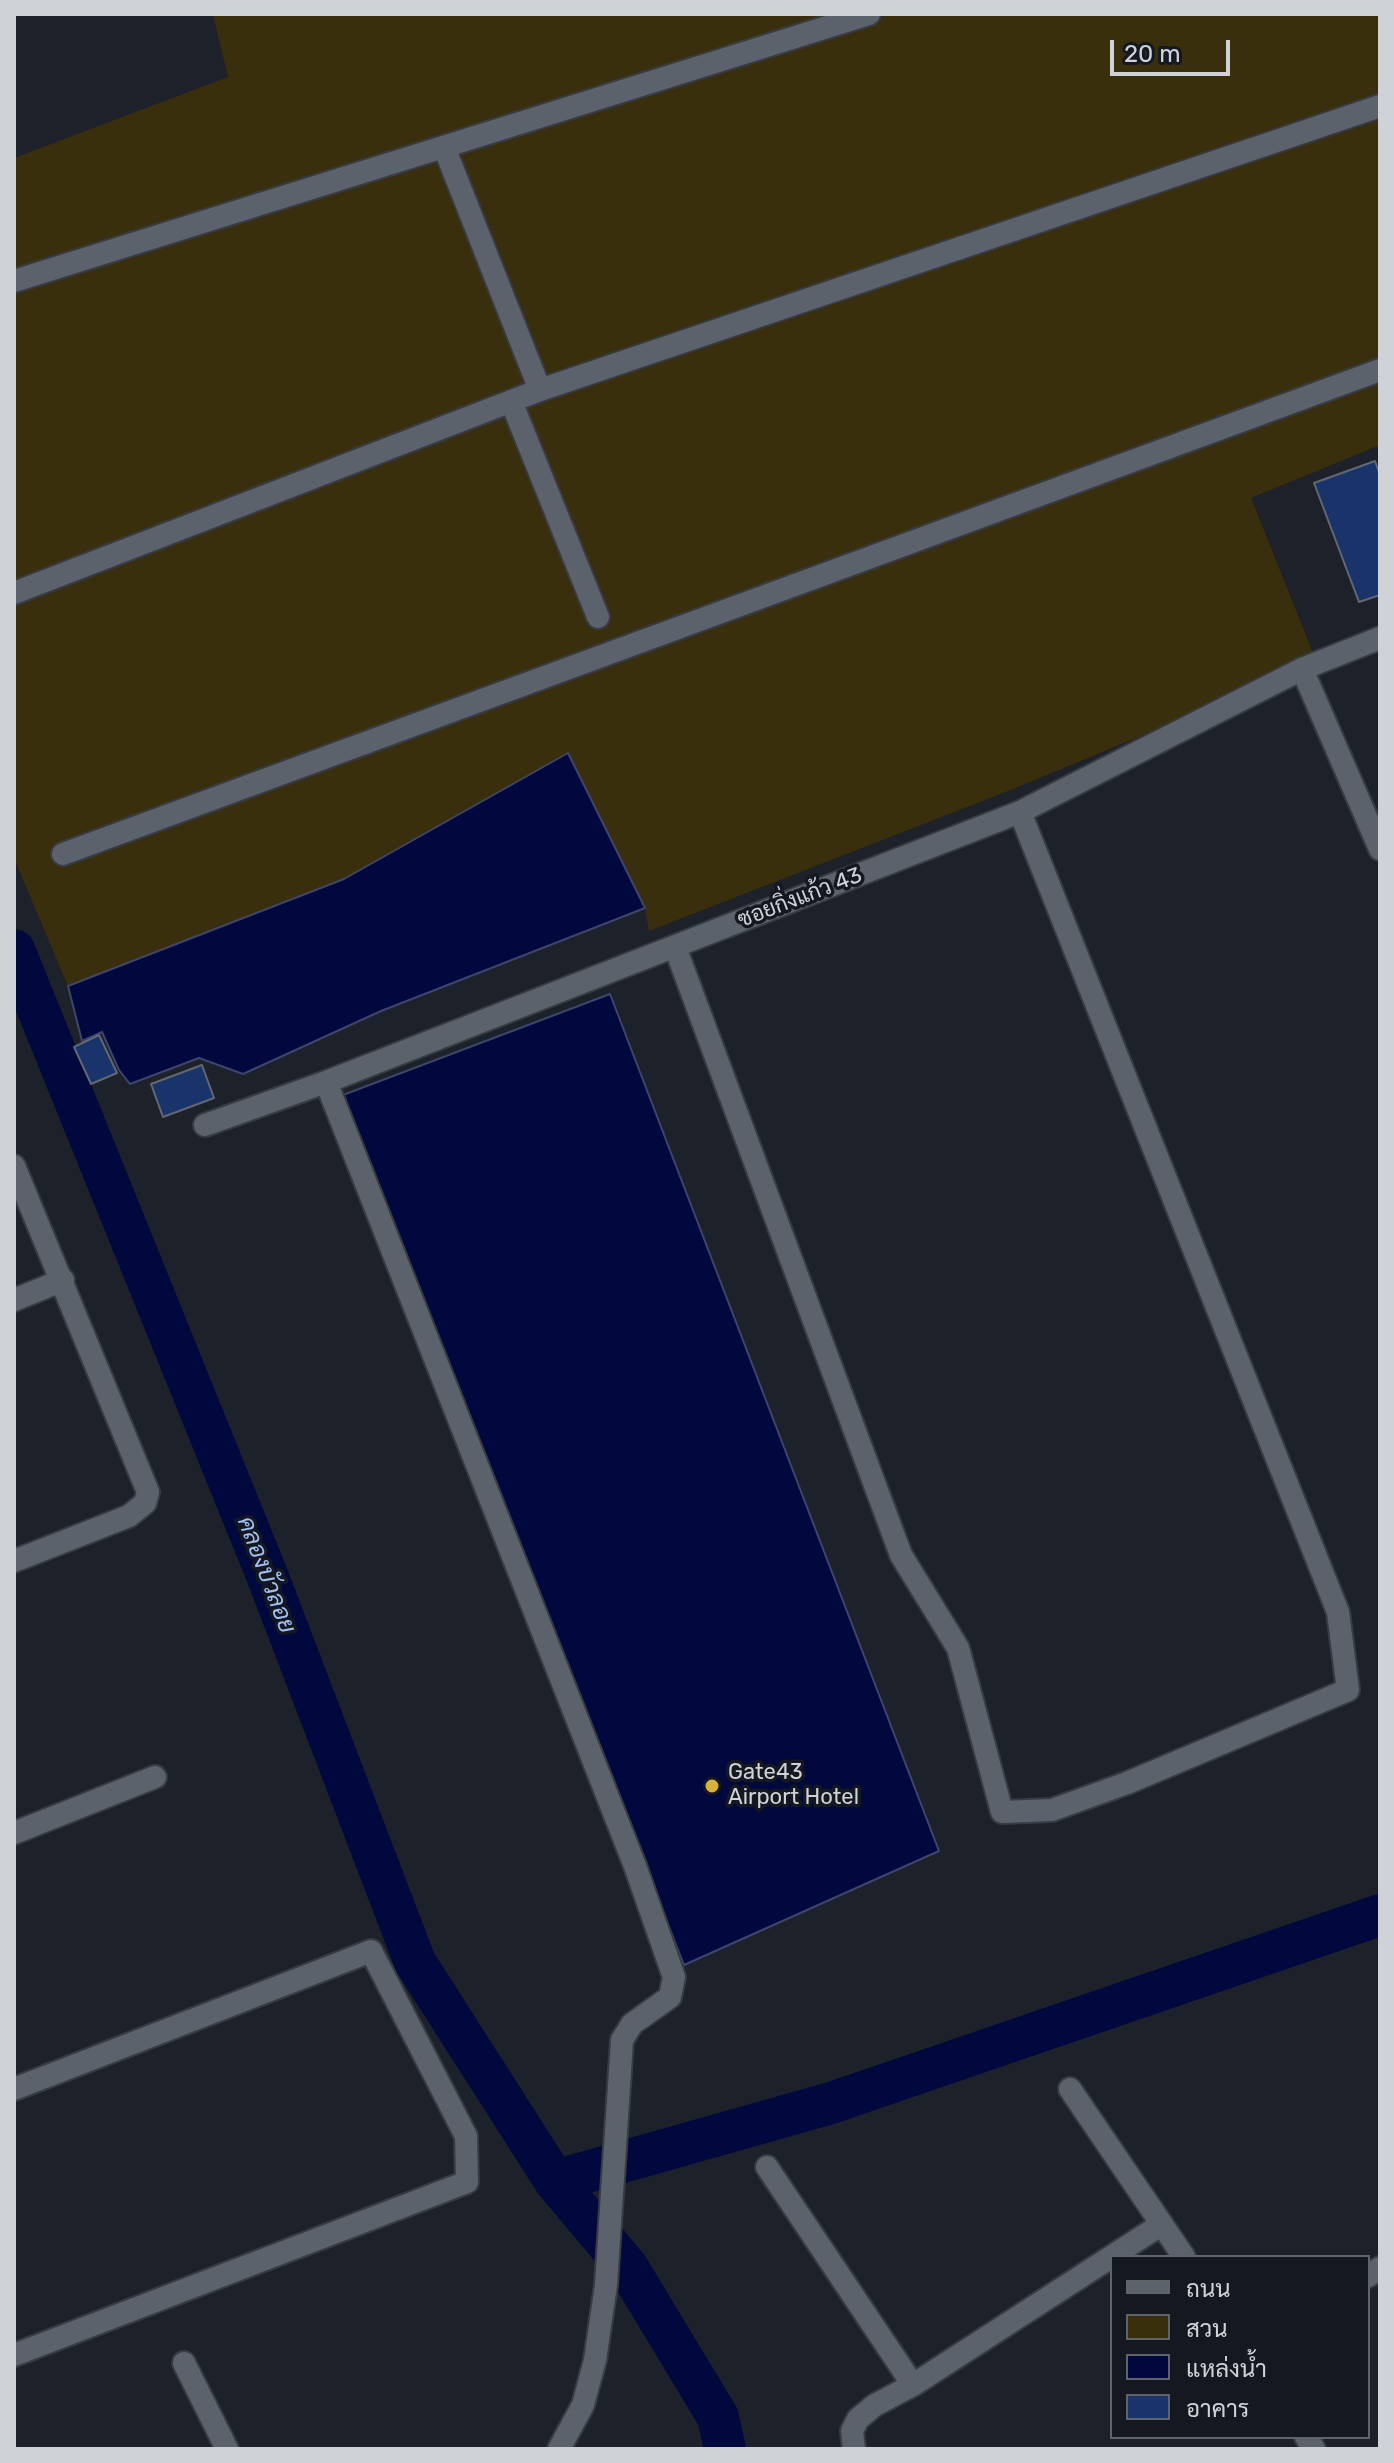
<!DOCTYPE html>
<html>
<head>
<meta charset="utf-8">
<style>
  body { margin:0 }
  #map { position:relative; width:1394px; height:2463px; overflow:hidden; background:#1d2129; font-family:Rubik,Sarabun,sans-serif }
  canvas { display:block }
  .frame { position:absolute; inset:0; border:16px solid #cfd3d8; pointer-events:none }
  .legend { position:absolute; left:1110px; top:2255px; width:260px; height:184px; box-sizing:border-box; background:#141820; border:2px solid #5f636a; margin:0; padding:10px 14px; list-style:none; font-size:24px; color:#cfd3d8 }
  .legend li { display:flex; align-items:center; gap:16px; height:40px }
  .legend b { width:40px; border:2px solid #5f636a }
  .scale { position:absolute; left:1110px; top:40px; width:120px; height:36px; box-sizing:border-box; border:4px solid #cfd3d8; border-top:0; padding-left:10px; font-size:24px; line-height:28px; white-space:nowrap; color:#cfd3d8; -webkit-text-stroke:6px #141820; paint-order:stroke }
</style>
</head>
<body>
<div id="map">
<canvas width="1394" height="2463"></canvas>
<div class="frame"></div>
<ul class="legend">
<li><b style="height:10px;background:#5c626b"></b>ถนน</li>
<li><b style="height:22px;background:#3a2f0c"></b>สวน</li>
<li><b style="height:22px;background:#00083d"></b>แหล่งน้ำ</li>
<li><b style="height:22px;background:#18346b"></b>อาคาร</li>
</ul>
<div class="scale">20 m</div>
</div>
<script>
const context = document.querySelector('canvas').getContext('2d');
context.lineJoin = 'round';
function fill(path, color) {
  context.fillStyle = color;
  context.fill(path, 'evenodd');
}
function shape(rows) {
  const path = new Path2D();
  for (const r of rows) {
    path.moveTo(r[0], r[1]);
    for (let i = 2; i < r.length; i += 2) path.lineTo(r[i], r[i + 1]);
  }
  return path;
}
function trace(path, color, width, dash) {
  context.strokeStyle = color;
  context.lineWidth = width;
  context.lineCap = dash ? 'butt' : 'round';
  context.setLineDash(dash || []);
  context.stroke(path);
}
function label(font, color, halo, rows, align = 'center') {
  context.font = font + ' Rubik,Sarabun,sans-serif';
  context.lineWidth = 7;
  context.setLineDash([]);
  context.textBaseline = 'middle';
  context.strokeStyle = halo;
  context.fillStyle = color;
  for (const [text, x, y, turn = 0] of rows) {
    context.save();
    context.translate(x, y);
    context.rotate((+turn || 0) * Math.PI / 180);
    context.textAlign = isNaN(turn) ? turn : align;
    if (halo) context.strokeText(text, 0, 0);
    context.fillText(text, 0, 0);
    context.restore();
  }
}
const green = shape([
  [213,14,1380,14,1380,445,1251,498,1317,663,1008,791,649,931,645,908,568,753,344,879,68,986,14,858,14,158,228,77]
]);
const water = shape([
  [568,753,645,908,381,1011,243,1074,199,1058,130,1084,119,1070,102,1032,82,1041,68,986,344,879,568,753],
  [610,994,939,1851,684,1965,343,1095,610,994]
]);
const canal = shape([
  [14,950,267,1575,415,1962,555,2181,628,2268,718,2417,725,2449],
  [555,2181,831,2103,1380,1915]
]);
const building = shape([
  [1375,461,1380,475,1380,595,1359,602,1314,483,1375,461],
  [99,1035,117,1073,91,1084,74,1047,99,1035],
  [202,1065,214,1098,163,1117,151,1084,202,1065]
]);
const minor = shape([
  [444,147,540,390],
  [14,281,869,14],
  [511,401,598,617],
  [14,593,540,390,1380,106],
  [1302,669,1380,849],
  [63,854,1380,370],
  [675,947,901,1555,958,1648,1002,1812,1052,1810,1127,1783,1348,1690,1338,1612,1020,812],
  [326,1082,635,1866,674,1977,670,1997,632,2024,622,2040,606,2285,595,2360,583,2405,559,2449],
  [205,1125,326,1082,1020,812,1302,669,1380,638],
  [14,1166,148,1492,145,1503,129,1516,14,1561],
  [14,1300,63,1280],
  [14,1833,155,1777],
  [14,2089,371,1951,466,2136,467,2182,14,2355],
  [1070,2089,1184,2257],
  [767,2167,913,2385],
  [1368,2276,1380,2268],
  [184,2363,227,2449],
  [1306,2437,1314,2449],
  [854,2449,852,2431,858,2419,875,2405,913,2385,1162,2224]
]);
const markers = [
  [712,1786,8,"#d9b334"]
];
const streetNames = [
  ["ซอยกิ่งแก้ว 43",800,898,-21]
];
const poiNames = [
  ["Gate43",728,1773],
  ["Airport Hotel",728,1798]
];
const waterNames = [
  ["คลองบัวลอย",266,1575,69]
];
fill(green, '#3a2f0c');
fill(water, '#00083d');
trace(water, '#3e456c', 2);
trace(canal, '#00083d', 42);
fill(building, '#18346b');
trace(building, '#626771', 2);
trace(minor, '#373b42', 26);
trace(minor, '#5c626b', 22);
for (const [x, y, r, color] of markers) {
  const dot = new Path2D();
  dot.arc(x, y, r, 0, 2 * Math.PI);
  context.fillStyle = color;
  context.fill(dot);
  trace(dot, '#141820', 3);
}
label('22px', '#cfd3d8', '#141820', streetNames);
label('22px', '#cfd3d8', '#141820', poiNames, 'left');
label('italic 24px', '#a3c0f3', '#141820', waterNames);
</script>
</body>
</html>
